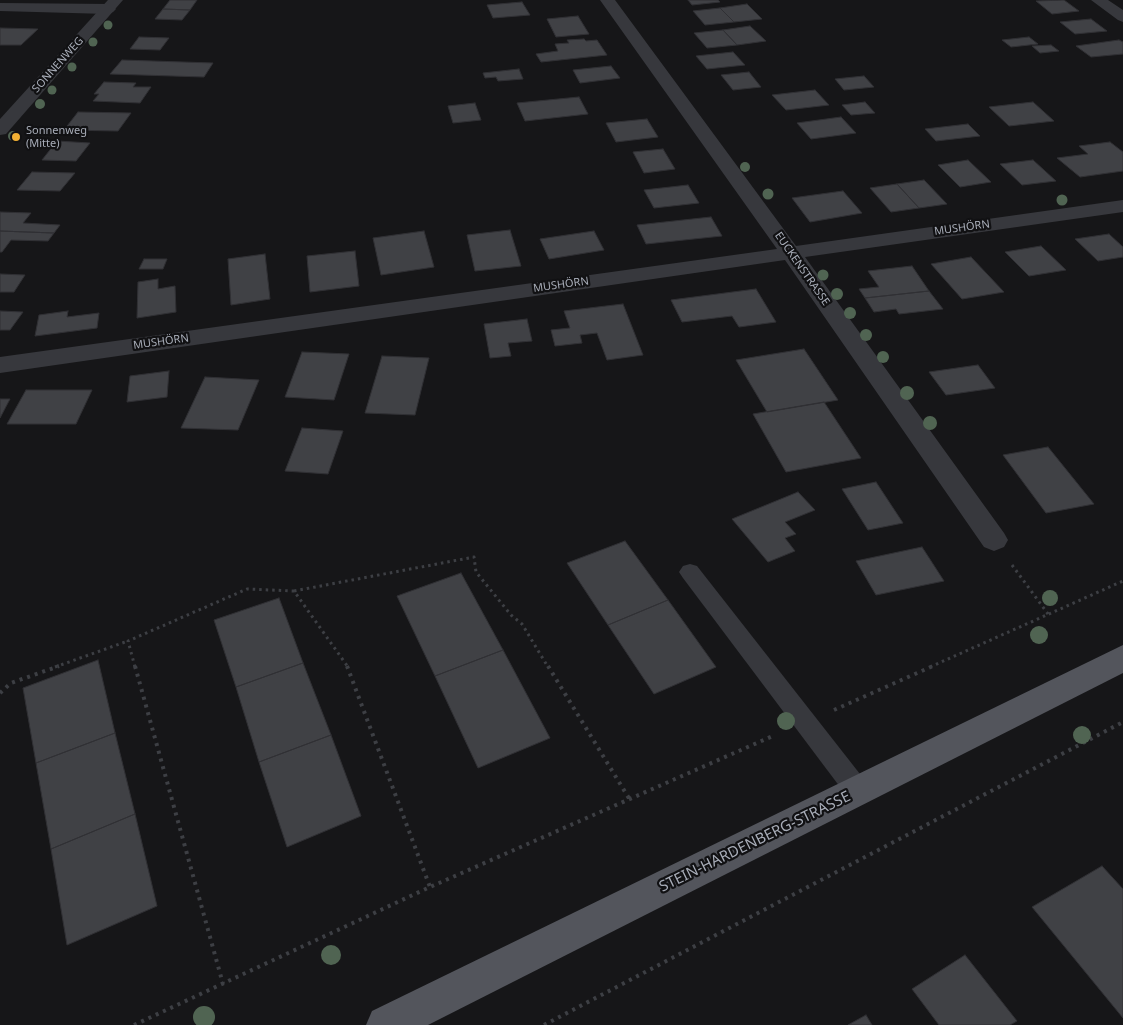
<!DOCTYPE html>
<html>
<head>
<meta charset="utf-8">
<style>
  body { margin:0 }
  canvas { display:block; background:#161618 }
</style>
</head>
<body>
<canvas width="1123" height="1025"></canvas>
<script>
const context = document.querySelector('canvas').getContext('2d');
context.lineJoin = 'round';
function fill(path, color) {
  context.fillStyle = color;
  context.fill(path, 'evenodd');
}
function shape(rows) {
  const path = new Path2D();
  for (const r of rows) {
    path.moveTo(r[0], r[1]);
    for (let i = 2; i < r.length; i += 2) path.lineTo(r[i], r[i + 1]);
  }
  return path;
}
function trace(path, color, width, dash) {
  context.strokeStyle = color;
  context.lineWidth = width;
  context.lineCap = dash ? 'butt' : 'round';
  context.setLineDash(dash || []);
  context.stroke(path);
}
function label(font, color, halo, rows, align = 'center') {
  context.font = font + ' "Noto Sans",sans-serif';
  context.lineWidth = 4.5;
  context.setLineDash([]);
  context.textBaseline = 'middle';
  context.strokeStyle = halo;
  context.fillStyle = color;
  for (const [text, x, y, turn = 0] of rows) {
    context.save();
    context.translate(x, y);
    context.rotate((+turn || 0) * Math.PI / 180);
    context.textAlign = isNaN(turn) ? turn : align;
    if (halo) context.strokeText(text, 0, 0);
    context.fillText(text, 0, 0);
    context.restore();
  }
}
const building = shape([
  [170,0,197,0,190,10,163,9,170,0],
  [688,0,718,0,720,2,692,5,688,0],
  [1064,0,1079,11,1052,14,1036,1,1064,0],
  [522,2,530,15,493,18,487,5,522,2],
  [747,4,762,19,734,22,720,8,747,4],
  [720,8,734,22,705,25,693,11,720,8],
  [163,9,190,10,182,20,155,19,163,9],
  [578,16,589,34,556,37,547,19,578,16],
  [1091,19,1107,31,1075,34,1060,22,1091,19],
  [750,26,766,41,737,45,723,30,750,26],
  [0,28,38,29,21,45,0,45,0,28],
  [723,30,737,45,707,48,694,33,723,30],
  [139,37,169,38,160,50,130,49,139,37],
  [1029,37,1038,44,1011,47,1002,40,1029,37],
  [584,39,586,41,597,40,607,55,541,62,536,54,558,51,555,44,569,43,567,40,584,39],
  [1119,40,1123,42,1123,54,1091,57,1076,46,1119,40],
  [1051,45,1059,51,1040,53,1032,46,1051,45],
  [733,52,745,65,707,69,696,56,733,52],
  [122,60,213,63,204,77,110,74,122,60],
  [611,66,620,78,580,83,573,70,611,66],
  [519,69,523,79,498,81,496,77,485,78,483,73,519,69],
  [749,72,761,87,733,90,721,75,749,72],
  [864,76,874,87,844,90,835,79,864,76],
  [104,82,136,83,133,87,151,87,140,103,93,101,99,94,94,94,104,82],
  [815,90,829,105,786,110,772,95,815,90],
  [579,97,588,114,525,121,517,103,579,97],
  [865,102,875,113,851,115,842,105,865,102],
  [1033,102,1054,121,1009,126,989,107,1033,102],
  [475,103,481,120,453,123,448,106,475,103],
  [78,112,131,113,118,131,64,130,78,112],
  [841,117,856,133,811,139,797,123,841,117],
  [647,119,658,137,616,142,606,123,647,119],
  [968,124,980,136,936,141,925,129,968,124],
  [57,141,90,143,76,161,42,160,57,141],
  [1110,142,1123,152,1123,171,1080,177,1057,158,1088,154,1079,146,1110,142],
  [663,149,675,169,644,173,633,152,663,149],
  [968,160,991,182,960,187,938,165,968,160],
  [1033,160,1056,181,1022,185,1000,164,1033,160],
  [32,172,75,173,60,191,17,190,32,172],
  [924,180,947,204,919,208,897,184,924,180],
  [897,184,919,208,891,212,870,188,897,184],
  [688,185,699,203,654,208,644,190,688,185],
  [843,191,862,213,810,222,792,198,843,191],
  [0,212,31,213,23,223,60,225,54,233,0,231,0,212],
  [711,217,722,236,646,244,637,225,711,217],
  [510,230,521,266,475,271,467,235,510,230],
  [0,231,54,233,48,241,11,240,2,252,0,252,0,231],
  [424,231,434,267,381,275,373,238,424,231],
  [594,231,604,250,549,259,540,239,594,231],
  [1109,234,1123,247,1123,257,1098,261,1075,239,1109,234],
  [1041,246,1066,270,1029,276,1005,252,1041,246],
  [355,251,359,286,310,292,307,256,355,251],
  [265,254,270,299,231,305,228,259,265,254],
  [971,257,1004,292,962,299,931,264,971,257],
  [144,259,167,259,163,269,139,269,144,259],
  [912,266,929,291,865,298,859,289,879,287,868,271,912,266],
  [0,274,25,275,14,292,0,292,0,274],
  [158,279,158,289,175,286,176,312,137,318,138,282,158,279],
  [756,289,776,322,739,327,732,316,682,322,671,300,756,289],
  [929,291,943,309,899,314,896,309,874,312,865,298,929,291],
  [623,304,643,355,607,360,597,333,580,335,582,343,555,346,551,330,570,328,564,311,623,304],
  [0,311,23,312,10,330,0,330,0,311],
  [68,311,67,317,99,313,97,328,35,336,39,315,68,311],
  [527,319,532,341,508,343,511,356,490,358,484,324,527,319],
  [804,349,838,400,767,412,736,360,804,349],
  [302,352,349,354,334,400,285,397,302,352],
  [382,356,429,358,415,415,365,413,382,356],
  [978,365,995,388,946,395,929,372,978,365],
  [169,371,167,397,127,402,130,376,169,371],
  [205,377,259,380,238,430,181,428,205,377],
  [26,390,92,390,76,424,7,424,26,390],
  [0,399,10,399,0,418,0,399],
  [824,402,861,458,786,472,753,414,824,402],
  [302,428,343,431,328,474,285,471,302,428],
  [1048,447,1094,504,1046,513,1003,455,1048,447],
  [876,482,903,523,868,530,842,489,876,482],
  [798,492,815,510,785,522,796,534,785,538,795,551,768,562,732,519,798,492],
  [625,541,668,600,608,625,567,563,625,541],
  [922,547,944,581,876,595,856,561,922,547],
  [461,573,503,650,435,676,397,596,461,573],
  [279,598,303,663,236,687,214,620,279,598],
  [668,600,716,667,654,694,608,625,668,600],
  [503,650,550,738,478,768,435,676,503,650],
  [98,660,115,733,36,763,23,688,98,660],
  [303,663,331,735,259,762,236,687,303,663],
  [115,733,135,814,51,849,36,763,115,733],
  [331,735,361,816,287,847,259,762,331,735],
  [135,814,157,906,67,945,51,849,135,814],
  [1102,866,1123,889,1123,1018,1032,907,1102,866],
  [965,955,1017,1021,1010,1025,939,1025,912,989,965,955],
  [866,1015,872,1025,848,1025,866,1015]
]);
const pathFar1 = shape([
  [1012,565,1048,614],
  [294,591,474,557,476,572,511,615,522,624,548,667],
  [55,667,128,641],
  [135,667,128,641,247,589,294,591,348,667],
  [930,667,1123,581]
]);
const path = shape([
  [135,666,223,984],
  [347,666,430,887],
  [548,666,630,800],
  [0,693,11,683,59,666],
  [834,710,933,666],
  [134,1025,430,887,775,735],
  [544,1025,1123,722]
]);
const service = shape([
  [690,564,697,566,867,783,871,791,867,799,858,802,849,799,683,578,679,572,683,566,690,564]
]);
const minor = shape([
  [600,0,615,0,796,246,1123,200,1123,212,805,257,1004,533,1008,540,1004,547,994,551,984,547,785,260,0,373,0,357,777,249,600,0],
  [1091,0,1108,0,1123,10,1123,22,1118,20,1091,0],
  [0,3,108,4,113,6,116,9,113,12,108,14,0,11,0,3]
]);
const tertiary = shape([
  [108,0,123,0,6,134,0,135,0,119,108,0]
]);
const primary = shape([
  [1123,645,1123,673,428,1025,366,1025,372,1011,1123,645]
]);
const trees = [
  [108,25,4.5],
  [93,42,4.5],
  [72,67,4.5],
  [52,90,4.5],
  [40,104,5],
  [13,136,5],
  [745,167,5],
  [768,194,5.5],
  [1062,200,5.5],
  [823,275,5.5],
  [837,294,6],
  [850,313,6],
  [866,335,6],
  [883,357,6],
  [907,393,7],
  [930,423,7],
  [1050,598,8],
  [1039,635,9],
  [786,721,9],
  [1082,735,9],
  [331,955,10],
  [204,1017,11]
];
const markers = [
  [16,137,5,"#f2b134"]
];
const farStreetnames = [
  ["SONNENWEG",58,65,-48],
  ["MUSHÖRN",962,228,-8],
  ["EUCKENSTRASSE",802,269,55],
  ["MUSHÖRN",561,285,-8],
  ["MUSHÖRN",161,342,-8]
];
const farPoinames = [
  ["Sonnenweg",26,131],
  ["(Mitte)",26,144]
];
const nearStreetnames = [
  ["STEIN-HARDENBERG-STRASSE",755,842,-26]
];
fill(building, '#404145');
trace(building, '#303034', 1);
trace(pathFar1, '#3d3f44', 3, [2.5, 4]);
trace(path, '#3d3f44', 4, [3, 5]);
fill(service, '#37383d');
fill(minor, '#37383d');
fill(tertiary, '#37383d');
fill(primary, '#53555c');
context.fillStyle = '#506452';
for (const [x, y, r] of trees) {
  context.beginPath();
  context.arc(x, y, r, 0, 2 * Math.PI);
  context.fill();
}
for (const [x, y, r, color] of markers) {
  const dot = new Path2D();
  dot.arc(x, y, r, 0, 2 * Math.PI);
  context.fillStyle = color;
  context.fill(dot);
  trace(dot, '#111113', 2);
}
label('11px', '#a8adb8', '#111113', farStreetnames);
label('11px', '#a8adb8', '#111113', farPoinames, 'left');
label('15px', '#a8adb8', '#111113', nearStreetnames);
</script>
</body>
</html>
